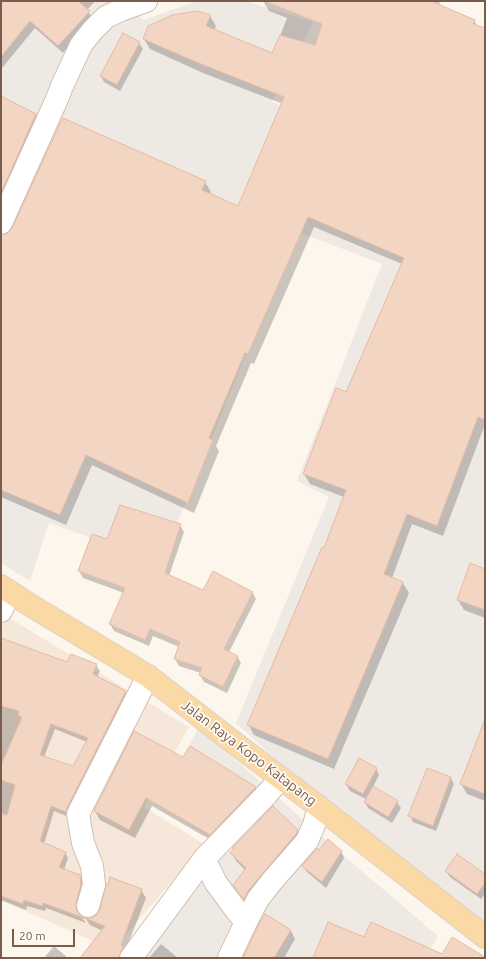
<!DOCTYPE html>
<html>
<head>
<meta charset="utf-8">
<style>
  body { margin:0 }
  #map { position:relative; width:486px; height:959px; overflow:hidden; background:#fdf6ec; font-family:Ubuntu,sans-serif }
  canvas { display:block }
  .frame { position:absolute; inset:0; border:2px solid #7a5c4d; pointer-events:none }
  .scale { position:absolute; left:12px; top:929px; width:63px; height:18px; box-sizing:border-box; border:2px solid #7a5c4d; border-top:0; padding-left:5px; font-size:12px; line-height:14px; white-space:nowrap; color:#7a5c4d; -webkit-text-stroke:3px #fffaf3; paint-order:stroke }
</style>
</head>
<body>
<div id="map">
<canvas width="486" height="959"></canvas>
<div class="frame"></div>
<div class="scale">20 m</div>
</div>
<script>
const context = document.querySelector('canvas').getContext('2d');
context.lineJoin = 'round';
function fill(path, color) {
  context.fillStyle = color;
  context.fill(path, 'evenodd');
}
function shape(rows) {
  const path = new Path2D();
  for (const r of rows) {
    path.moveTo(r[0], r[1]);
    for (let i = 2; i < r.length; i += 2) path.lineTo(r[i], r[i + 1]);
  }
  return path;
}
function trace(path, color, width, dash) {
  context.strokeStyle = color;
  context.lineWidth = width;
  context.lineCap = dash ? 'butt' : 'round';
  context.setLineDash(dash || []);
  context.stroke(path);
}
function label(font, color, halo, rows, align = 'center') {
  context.font = font + ' Ubuntu,sans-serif';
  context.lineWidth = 3.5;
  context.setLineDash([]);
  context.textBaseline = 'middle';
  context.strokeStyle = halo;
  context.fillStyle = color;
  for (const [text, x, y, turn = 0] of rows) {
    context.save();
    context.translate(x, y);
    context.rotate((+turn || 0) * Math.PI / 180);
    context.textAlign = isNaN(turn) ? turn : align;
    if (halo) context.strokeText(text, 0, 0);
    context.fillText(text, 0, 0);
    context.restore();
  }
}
const residential = shape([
  [1,613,189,727,144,807,204,844,113,950,1,900]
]);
const industrial = shape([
  [1,1,124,1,143,20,198,1,246,1,313,22,272,102,374,146,485,45,485,928,391,864,236,723,329,497,297,481,382,264,296,231,161,563,49,523,30,581,1,563],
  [199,727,343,855,438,936,425,958,116,958,214,839,156,804]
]);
const shadow = shape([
  [1,1,95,1,87,10,93,19,63,53,35,28,2,68,1,68],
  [263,1,440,1,439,5,474,20,478,27,485,30,485,428,484,427,443,536,412,524,392,578,403,583,409,593,334,769,254,735,248,724,324,549,344,497,310,484,304,474,346,393,402,264,314,227,254,364,251,363,216,446,219,451,194,513,92,465,66,525,1,497,1,262,205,182,211,192,210,194,239,207,283,104,203,73,150,49,144,39,210,16,216,26,214,31,273,54,287,18,269,11],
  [139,43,143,49,120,91,104,82,101,76],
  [1,97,36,115,42,126,1,218],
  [180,525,184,532,169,576,204,591,252,592,256,599,229,652,237,656,241,663,227,693,204,682,200,675,201,673,179,666,175,659,179,647,153,636,149,646,114,631,110,624,124,593,83,578,79,571,108,541],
  [485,570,485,618,464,610,458,600],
  [1,643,68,664,96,665,100,671,97,677,125,692,129,698,69,817,54,811,44,844,65,852,68,858,64,870,80,875,83,881,84,890,79,909,79,915,83,919,86,923,46,908,45,911,27,906,26,910,1,900],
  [55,729,87,742,74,767,44,757],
  [485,722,485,801,467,794,461,784],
  [190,747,256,788,261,797,216,843,152,806,135,838,100,820,95,811,183,759],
  [376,769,379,775,373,787,397,802,401,808,392,823,368,808,365,802,366,799,350,791,346,784],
  [451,778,454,784,436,831,413,822,410,816],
  [297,831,302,839,249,906,234,885,245,870,236,861,232,853],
  [341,851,344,858,326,888,307,872,303,866,319,852],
  [446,871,485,875,485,894,481,899,450,877],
  [141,890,146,898,125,952,126,958,81,958,103,931,90,925,86,919,92,919],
  [266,915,291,931,295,939,284,958,244,958],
  [161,944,178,958,149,958],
  [54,946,68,958,44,958]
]);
const building = shape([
  [1,1,78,1,90,11,58,46,30,21,1,57,1,1],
  [266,1,431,1,475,20,473,24,485,28,485,420,478,417,437,526,407,514,384,574,403,582,328,759,247,725,322,547,324,548,346,490,303,474,336,388,346,392,404,258,308,217,248,354,245,353,209,438,213,440,188,503,86,455,60,515,1,490,1,235,8,233,12,228,59,126,63,118,206,181,202,190,238,206,284,97,196,62,143,39,148,26,172,15,196,11,211,15,206,26,272,53,280,35,315,45,322,24,266,2,266,1],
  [123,33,140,42,117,85,100,76,123,33],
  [1,96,36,114,1,193,1,96],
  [120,505,181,524,165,573,203,590,213,571,253,592,224,649,238,656,223,687,199,675,202,668,174,659,180,642,150,629,145,640,109,624,125,588,78,571,92,534,107,539,120,505],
  [470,563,485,569,485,610,457,600,470,563],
  [1,638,67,662,71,654,97,664,93,674,126,691,67,808,66,812,51,806,40,841,66,852,59,867,80,875,81,884,76,903,76,909,79,914,84,918,43,903,42,906,24,900,23,904,1,896,1,813,7,815,15,785,1,780,1,765,22,717,18,716,19,711,1,706,1,638],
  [51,724,88,738,73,766,40,755,51,724],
  [484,722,485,723,485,794,460,784,484,722],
  [134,731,183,757,190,746,256,787,210,835,146,798,129,830,94,811,134,731],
  [359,758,377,768,363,794,345,784,359,758],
  [427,768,451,777,433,826,408,816,427,768],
  [373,786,398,801,388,817,364,802,373,786],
  [273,806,298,830,296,834,248,891,244,899,233,885,246,868,230,853,234,849,232,848,273,806],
  [328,839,342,851,322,882,302,866,317,848,319,850,328,839],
  [457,854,485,874,485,883,477,894,445,871,457,854],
  [110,877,142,889,121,945,123,947,121,951,119,958,80,958,105,926,84,918,91,918,97,915,100,909,106,884,108,885,110,877],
  [265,914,291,930,274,958,243,958,257,928,265,914],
  [328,922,364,937,371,922,442,954,452,937,485,957,485,958,313,958,328,922]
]);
const minor = shape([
  [1,611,10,592],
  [204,859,216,883,236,910,246,922],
  [88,906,94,885,92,866,83,843,78,814,148,676],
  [131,958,204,859,266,795,281,778],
  [229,958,246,922,258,899,273,880,307,841,314,825,319,807]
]);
const tertiary = shape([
  [1,223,57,99,62,86,81,45,93,30,106,17,121,10,146,1]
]);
const primary = shape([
  [1,586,30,605,148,676,224,735,319,807,485,937]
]);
const streetNames = [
  ["Jalan Raya Kopo Katapang",249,753,37]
];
fill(residential, '#f5e8da');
fill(industrial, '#efe9e4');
fill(shadow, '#0003');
fill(building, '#f3d5c3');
trace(building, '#e6bba3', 1);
trace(minor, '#d1beb0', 24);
trace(tertiary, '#d1beb0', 24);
trace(primary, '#dad1cd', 24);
trace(minor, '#fff', 22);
trace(tertiary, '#fff', 22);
trace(primary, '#fbd9a5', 22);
label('14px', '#7a5c4d', '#fffaf3', streetNames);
</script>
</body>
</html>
